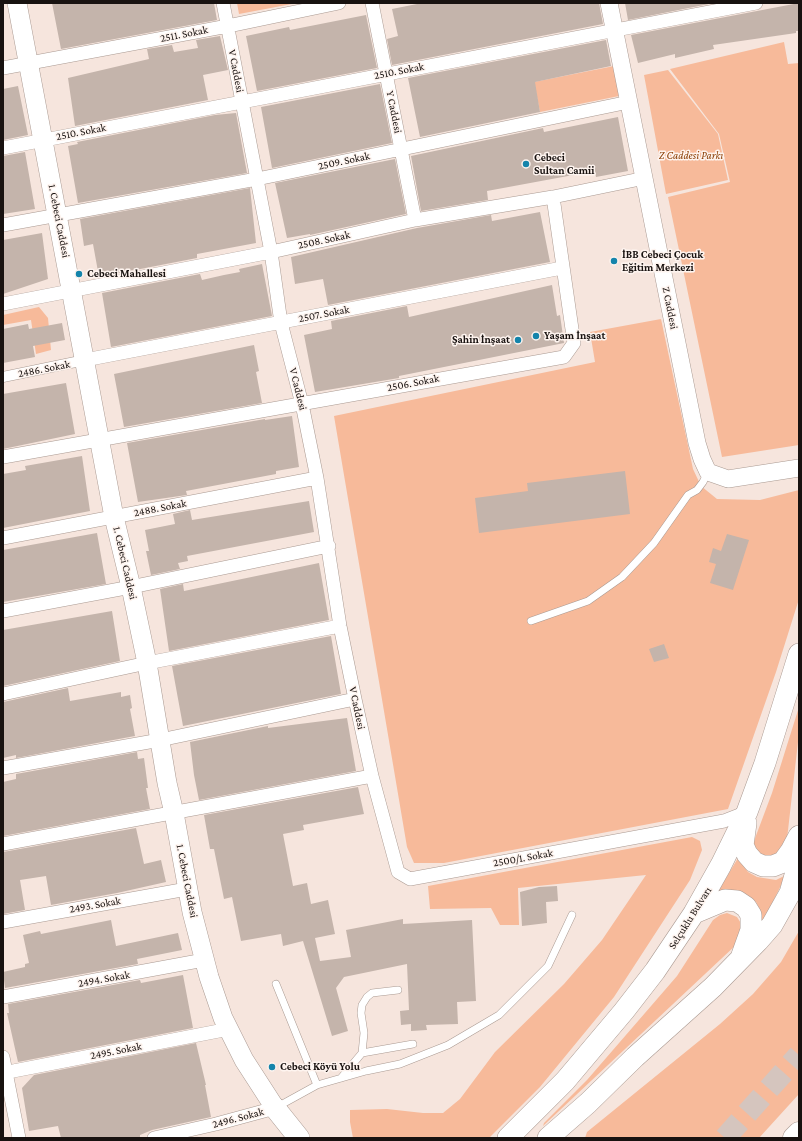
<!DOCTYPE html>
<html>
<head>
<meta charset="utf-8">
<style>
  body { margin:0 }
  #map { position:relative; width:802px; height:1141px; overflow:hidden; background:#f6e5dd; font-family:"Crimson Pro",serif }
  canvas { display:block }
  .frame { position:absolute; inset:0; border:4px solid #181210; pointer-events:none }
</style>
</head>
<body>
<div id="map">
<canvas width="802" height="1141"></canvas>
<div class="frame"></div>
</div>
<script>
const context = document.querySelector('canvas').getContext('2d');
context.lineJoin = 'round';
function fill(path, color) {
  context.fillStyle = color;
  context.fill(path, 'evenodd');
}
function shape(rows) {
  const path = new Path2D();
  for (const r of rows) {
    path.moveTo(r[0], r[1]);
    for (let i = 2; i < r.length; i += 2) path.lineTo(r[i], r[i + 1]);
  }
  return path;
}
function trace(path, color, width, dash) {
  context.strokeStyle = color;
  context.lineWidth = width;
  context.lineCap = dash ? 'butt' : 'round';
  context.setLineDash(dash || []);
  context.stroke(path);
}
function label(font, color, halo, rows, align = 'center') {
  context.font = font + ' "Crimson Pro",serif';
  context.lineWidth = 3;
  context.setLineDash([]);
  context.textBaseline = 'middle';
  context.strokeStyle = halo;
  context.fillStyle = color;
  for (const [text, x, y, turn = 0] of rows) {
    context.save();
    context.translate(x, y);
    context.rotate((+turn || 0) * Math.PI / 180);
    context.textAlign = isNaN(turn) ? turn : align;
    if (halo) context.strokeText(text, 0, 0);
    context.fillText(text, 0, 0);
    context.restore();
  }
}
const green = shape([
  [237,3,297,3,239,14],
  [784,42,788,64,799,63,799,445,722,457,668,197,730,182,719,134,670,69],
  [614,66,619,96,540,112,534,82],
  [668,70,718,134,728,180,666,194,644,75],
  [39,307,48,318,51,350,36,354,31,320,3,325,3,315],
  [661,319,693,469,701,486,717,499,760,500,799,490,799,599,776,672,728,809,444,863,414,863,407,847,334,416,595,362,590,332],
  [799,707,799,733,786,848,767,861,753,846,754,841,772,793],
  [692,837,700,841,702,850,690,880,614,997,540,1087,489,1138,353,1138,350,1122,350,1110,387,1109,423,1113,443,1113,460,1099,495,1052,564,984,602,940,646,875,518,888,519,925,500,925,491,908,430,909,428,886],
  [738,858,748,872,757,877,776,880,786,875,762,924,761,912,756,902,748,897,717,893],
  [727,913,737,917,744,928,737,944,543,1126,544,1123,587,1080,677,976,713,920,720,915],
  [799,931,799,1094,759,1138,585,1138,587,1132,720,1024,753,994,781,962]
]);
const building = shape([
  [52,3,214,3,217,20,61,49],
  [422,3,599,3,603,24,392,65,387,39,398,36,392,9],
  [625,3,714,3,628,20],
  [799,3,799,31,796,31,796,33,713,45,714,49,675,58,675,54,638,63,631,35],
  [366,15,377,68,257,91,246,36,289,27,290,30],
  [220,36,228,70,203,75,208,100,75,126,68,78,149,59,147,49,172,45,174,52,198,48,196,40],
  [606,40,611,66,535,82,540,112,420,137,408,78],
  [380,84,392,143,272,168,261,107],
  [18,86,28,135,3,140,3,89],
  [236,113,247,173,78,203,68,146,78,144,77,142,215,115],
  [618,117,628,171,596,177,595,171,487,191,488,200,421,211,411,156,543,128,544,132],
  [25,152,35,209,3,214,3,156],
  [395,159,406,214,310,235,310,234,287,238,275,183],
  [250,188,256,243,197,254,197,258,99,277,93,244,84,246,80,219],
  [540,212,550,262,328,305,323,279,295,284,291,257,417,228,491,215,492,221],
  [42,233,48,279,3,294,3,240],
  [262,264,272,316,111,347,102,293,200,274,202,280,224,275,240,272,239,269],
  [552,285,557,316,560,315,564,343,399,376,399,378,315,392,304,335,332,329,331,321,407,306,409,317],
  [62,323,65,340,33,346,35,357,3,363,3,329,28,324,29,329],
  [254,345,259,371,256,372,262,403,124,427,114,374],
  [66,383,75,434,3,449,3,394],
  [292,416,299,467,276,471,276,474,186,491,187,495,138,502,127,443,265,419,265,420],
  [82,456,90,511,3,528,3,474,26,470,25,466],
  [625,471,630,514,479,533,475,498,528,491,527,483],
  [309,501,314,532,187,556,188,561,178,563,180,569,151,575,146,551,149,551,145,530,175,524,173,514,190,510,192,520],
  [97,533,106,584,3,602,3,550],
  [727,534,749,540,733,590,710,583,716,564,709,562,713,548,721,551],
  [319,563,329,620,169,651,160,589,183,584,184,591],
  [112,611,120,661,3,686,3,630],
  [331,636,341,694,183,726,172,666],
  [664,644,669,658,654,662,649,649],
  [68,688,70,701,121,692,121,697,130,695,132,708,130,709,135,736,16,758,16,755,3,758,3,702],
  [347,718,356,771,199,800,194,775,190,742,268,726,268,728],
  [137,752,138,759,144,758,148,788,146,788,150,809,3,836,3,782,16,779,16,774],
  [358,787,364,814,303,825,304,830,283,834,293,886,307,883,311,904,328,900,335,934,315,938,320,961,351,957,346,930,403,919,403,924,472,920,476,1001,457,1002,458,1024,426,1025,427,1030,411,1031,411,1024,401,1025,400,1011,409,1010,407,964,344,977,336,988,348,1031,332,1036,303,941,283,946,281,934,241,941,232,897,224,899,214,849,210,849,204,815],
  [136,828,144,864,161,860,166,882,117,893,51,905,46,876,20,880,25,910,3,914,3,852],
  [557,886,558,901,546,902,547,923,522,926,520,892,539,887],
  [111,920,116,946,178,933,182,950,137,959,138,964,5,988,3,972,25,967,25,964,29,963,23,935,40,931,41,934],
  [183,975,193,1028,18,1062,7,1013,9,1013,8,1004,140,980,141,983],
  [196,1043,206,1085,205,1085,211,1117,152,1130,140,1135,140,1138,61,1138,58,1126,29,1131,22,1088,34,1075]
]);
const motorwayTunnel = shape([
  [725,1138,799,1055]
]);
const service = shape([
  [531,621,588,601,622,577,654,543,688,495,697,490,703,482,708,472],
  [276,984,317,1085],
  [362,1053,413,1044],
  [341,1078,362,1053,364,1033,361,1013,362,1005,367,997,372,993,398,990],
  [277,1107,317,1085,366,1071,400,1064,448,1045,499,1015,548,966,572,915]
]);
const pedestrian = shape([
  [3,377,85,360]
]);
const minor = shape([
  [223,3,271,252,281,323,302,404,317,478,340,626,355,699,372,776,398,872,410,879,724,821,747,812],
  [372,3,415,220],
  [3,68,228,26,339,3],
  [3,148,756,3],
  [3,225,257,179,629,102],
  [3,304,271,252,415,220,553,197,645,178],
  [85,360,562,268],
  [3,457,564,357,574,343,553,197],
  [3,538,317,478],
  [3,611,131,587,329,546],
  [3,694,147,663,340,626],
  [3,768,160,740,355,699],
  [3,844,372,776],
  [3,922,187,889],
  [3,997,204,960],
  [3,1057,19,1138],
  [3,1073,229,1029],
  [154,1138,216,1124,275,1108]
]);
const tertiary = shape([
  [609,3,697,443,702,459,708,472,728,479,799,468]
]);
const secondary = shape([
  [17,3,114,517,131,587,147,663,167,783,174,813,192,912,209,977,223,1018,244,1060,275,1108]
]);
const primary = shape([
  [746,823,743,845,747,854,754,862,763,866,773,866,783,862,791,851,799,836],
  [694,913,725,900,737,901,746,907,751,915,751,930,742,955],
  [275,1108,299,1138],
  [508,1138,565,1081,624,1011,655,971,694,913,721,865,747,812,765,763,799,654],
  [548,1138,588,1103,635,1057,713,987,758,941,772,925,790,893,799,861]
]);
const motorway = shape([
  [794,1138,799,1133]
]);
const markers = [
  [526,164,4,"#1484ab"],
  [614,261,4,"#1484ab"],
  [79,274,4,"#1484ab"],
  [536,336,4,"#1484ab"],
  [518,340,4,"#1484ab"],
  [272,1067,4,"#1484ab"]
];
const streetNames = [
  ["2511. Sokak",184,34,-11],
  ["V Caddesi",236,71,79],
  ["2510. Sokak",399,71,-11],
  ["Y Caddesi",394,112,79],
  ["2510. Sokak",81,132,-11],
  ["2509. Sokak",344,161,-12],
  ["1. Cebeci Caddesi",59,221,79],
  ["2508. Sokak",324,240,-12],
  ["Z Caddesi",670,308,79],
  ["2507. Sokak",324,314,-11],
  ["2486. Sokak",44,369,-11],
  ["2506. Sokak",413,383,-11],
  ["V Caddesi",298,389,76],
  ["2488. Sokak",160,508,-11],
  ["1. Cebeci Caddesi",125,563,77],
  ["V Caddesi",357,708,78],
  ["2500/1. Sokak",523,858,-10],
  ["1. Cebeci Caddesi",187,881,79],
  ["2493. Sokak",95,905,-10],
  ["Selçuklu Bulvarı",690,918,-58],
  ["2494. Sokak",104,979,-10],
  ["2495. Sokak",116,1051,-11],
  ["2496. Sokak",238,1118,-15]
];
const parkNames = [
  ["Z Caddesi Parkı",691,156]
];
const poiNames = [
  ["Cebeci",534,158],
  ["Sultan Camii",534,171],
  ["İBB Cebeci Çocuk",622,255],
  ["Eğitim Merkezi",622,268],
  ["Cebeci Mahallesi",87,274],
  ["Yaşam İnşaat",544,336],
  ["Şahin İnşaat",510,340,"right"],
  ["Cebeci Köyü Yolu",280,1067]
];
fill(green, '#f7ba9a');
fill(building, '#c4b4ab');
trace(motorwayTunnel, '#d5c5be', 22, [22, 11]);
trace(service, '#aa9a92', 8);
trace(pedestrian, '#aa9a92', 11);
trace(minor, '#aa9a92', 14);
trace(tertiary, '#aa9a92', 18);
trace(secondary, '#aa9a92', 20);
trace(primary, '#aa9a92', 22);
trace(motorway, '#aa9a92', 23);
trace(service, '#fff', 7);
trace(pedestrian, '#fff', 10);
trace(minor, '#fff', 13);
trace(tertiary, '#fff', 17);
trace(secondary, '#fff', 19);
trace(primary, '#fff', 21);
trace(motorway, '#fff', 22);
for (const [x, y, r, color] of markers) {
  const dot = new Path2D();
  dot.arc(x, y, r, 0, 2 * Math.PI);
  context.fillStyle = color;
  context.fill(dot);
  trace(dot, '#fef4ef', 1.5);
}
label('11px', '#181210', '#fef4ef', streetNames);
label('italic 11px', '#8b3d03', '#fef4ef', parkNames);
label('bold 11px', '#181210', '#fef4ef', poiNames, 'left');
</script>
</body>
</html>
